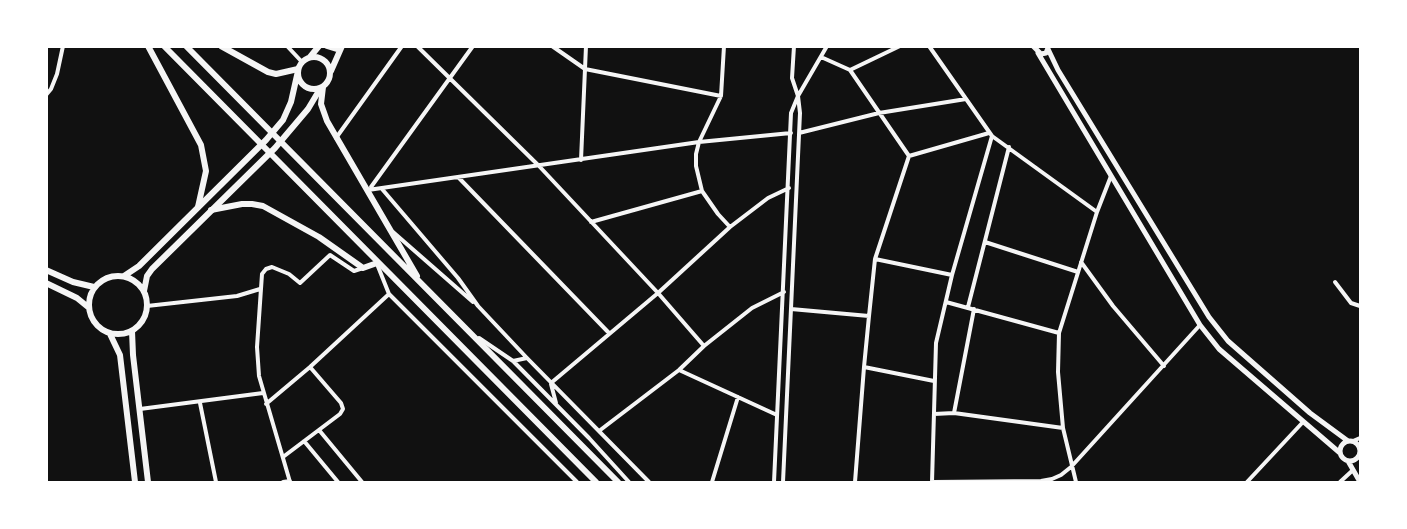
<!DOCTYPE html>
<html>
<head>
<meta charset="utf-8">
<style>
  body { margin:0 }
  #map { position:relative; width:1407px; height:529px; overflow:hidden; background:#111; font-family:"DM Sans",sans-serif }
  canvas { display:block }
  .frame { position:absolute; inset:0; border:48px solid #fff; pointer-events:none }
</style>
</head>
<body>
<div id="map">
<canvas width="1407" height="529"></canvas>
<div class="frame"></div>
</div>
<script>
const context = document.querySelector('canvas').getContext('2d');
context.lineJoin = 'round';
function shape(rows) {
  const path = new Path2D();
  for (const r of rows) {
    if (r.length === 3) {
      path.moveTo(r[0] + r[2], r[1]);
      path.arc(r[0], r[1], r[2], 0, 2 * Math.PI);
      continue;
    }
    path.moveTo(r[0], r[1]);
    for (let i = 2; i < r.length; i += 2) path.lineTo(r[i], r[i + 1]);
  }
  return path;
}
function trace(path, color, width, dash) {
  context.strokeStyle = color;
  context.lineWidth = width;
  context.lineCap = dash ? 'butt' : 'round';
  context.setLineDash(dash || []);
  context.stroke(path);
}
const minor = shape([
  [287,46,302,62],
  [417,46,539,166,658,293,704,346],
  [929,46,992,136,952,275],
  [821,57,850,70,909,156,875,259,952,275,936,343,932,482],
  [850,70,900,46],
  [46,95,51,89,57,74,63,46],
  [721,96,724,46],
  [799,133,879,113,966,99],
  [992,136,1097,212],
  [336,138,402,46],
  [909,156,989,133],
  [581,160,586,46],
  [459,178,609,333],
  [371,187,473,46],
  [382,189,458,278,478,306,527,358,649,482],
  [368,190,699,142,791,133],
  [591,222,702,191],
  [730,227,768,198,789,188],
  [393,232,473,302],
  [985,242,1078,272],
  [1081,262,1113,306,1164,366],
  [377,264,389,294,577,482],
  [1335,282,1351,303,1360,306],
  [946,302,1059,333],
  [147,306,237,296,260,289],
  [968,307,1009,147],
  [791,309,869,316,875,259],
  [869,316,864,367,934,381],
  [479,338,513,361,589,438,629,482],
  [513,361,527,358],
  [679,370,777,415],
  [551,383,658,293,730,227,718,214,702,191,696,166,696,154,699,142,721,96,585,69,552,46],
  [551,384,556,403],
  [200,403,216,482],
  [266,404,310,367,389,294],
  [140,409,263,393],
  [954,413,974,309],
  [934,414,954,413,1063,428],
  [319,430,362,482],
  [599,431,679,370,704,346,752,308,784,292],
  [304,441,338,482],
  [1353,441,1360,438],
  [1360,454,1360,453],
  [283,457,340,414,343,409,341,403,310,367],
  [283,482,290,481],
  [290,482,259,376,257,347,262,274,266,269,272,267,289,274,300,283,330,255,354,271,363,268],
  [712,482,738,397],
  [774,482,791,113,798,96,827,46],
  [783,482,800,113,798,96,792,78,794,46],
  [855,482,864,367],
  [933,482,1041,481,1052,479,1061,475,1071,467,1200,325],
  [1076,482,1063,428,1058,372,1059,333,1097,212,1111,176],
  [1247,482,1303,422],
  [1340,482,1353,470]
]);
const secondary = shape([
  [1033,46,1041,54,1046,53,1048,48],
  [1048,49,1058,70,1209,317,1228,341,1310,413,1348,441],
  [1038,53,1200,325,1219,349,1340,453],
  [1350,451,10],
  [1348,461,1360,482]
]);
const primary = shape([
  [327,46,340,50],
  [314,73,16],
  [310,57,319,46],
  [331,71,342,46],
  [46,270,73,282,94,287],
  [118,305,29],
  [124,276,139,266,266,140,283,120,291,102,298,71],
  [46,283,77,298,88,307],
  [144,291,147,276,152,269,275,148,308,109,320,89],
  [132,331,133,355,148,482],
  [110,334,120,355,135,482]
]);
const trunk = shape([
  [148,46,201,145,206,171,198,207],
  [164,46,596,482],
  [186,46,618,482],
  [221,46,268,72,276,74,298,69],
  [323,87,321,104,327,121,417,276],
  [211,210,242,204,252,204,263,206,319,237,363,268,377,263]
]);
trace(minor, '#f5f5f5', 4);
trace(secondary, '#f5f5f5', 5);
trace(primary, '#f5f5f5', 6);
trace(trunk, '#f5f5f5', 6);
</script>
</body>
</html>
